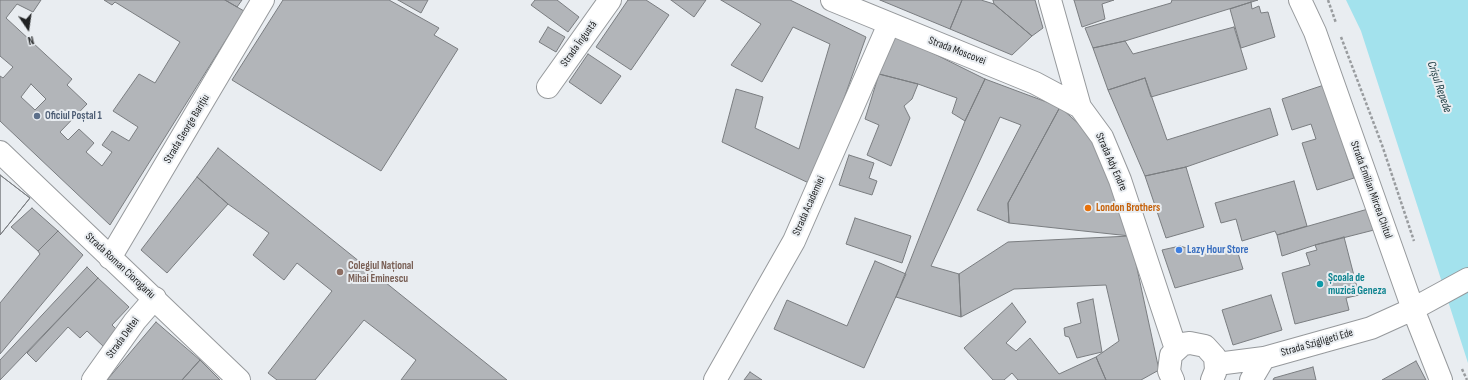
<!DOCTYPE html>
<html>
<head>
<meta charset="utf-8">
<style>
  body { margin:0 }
  #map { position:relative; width:1468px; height:380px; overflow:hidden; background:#e9edf1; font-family:"Sofia Sans Condensed",sans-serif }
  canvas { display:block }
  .north { position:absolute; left:8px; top:8px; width:40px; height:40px; -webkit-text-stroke:3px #e9edf1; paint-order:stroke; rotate:167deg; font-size:11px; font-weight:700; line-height:16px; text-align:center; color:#212324 }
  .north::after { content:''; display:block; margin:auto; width:14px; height:18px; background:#212324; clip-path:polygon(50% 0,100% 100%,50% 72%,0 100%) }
</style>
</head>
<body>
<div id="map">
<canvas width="1468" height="380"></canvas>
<div class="north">N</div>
</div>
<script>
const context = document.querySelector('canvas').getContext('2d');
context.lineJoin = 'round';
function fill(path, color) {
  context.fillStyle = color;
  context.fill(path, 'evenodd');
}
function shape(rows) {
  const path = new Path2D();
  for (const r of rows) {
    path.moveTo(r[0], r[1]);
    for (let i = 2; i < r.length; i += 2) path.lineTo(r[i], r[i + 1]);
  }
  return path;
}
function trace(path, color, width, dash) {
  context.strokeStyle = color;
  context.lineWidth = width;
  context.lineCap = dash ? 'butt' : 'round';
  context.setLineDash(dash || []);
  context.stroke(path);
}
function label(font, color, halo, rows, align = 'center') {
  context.font = font + ' "Sofia Sans Condensed",sans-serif';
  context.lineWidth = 4;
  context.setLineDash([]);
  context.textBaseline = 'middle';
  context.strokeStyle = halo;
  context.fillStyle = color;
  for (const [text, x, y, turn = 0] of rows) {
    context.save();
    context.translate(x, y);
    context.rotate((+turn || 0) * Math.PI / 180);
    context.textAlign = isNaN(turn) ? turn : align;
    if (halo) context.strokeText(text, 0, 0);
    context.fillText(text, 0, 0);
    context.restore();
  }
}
const water = shape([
  [1346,0,1468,0,1468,363,1361,31]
]);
const building = shape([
  [0,0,41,0,33,12,17,4,6,18,72,79,67,85,87,104,60,132,68,140,79,129,94,143,86,152,102,166,112,152,102,145,112,131,129,141,138,127,113,111,139,74,155,83,180,42,115,2,112,5,104,0,225,0,244,11,110,225,0,121,0,76,3,78,13,67,0,56,0,0],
  [31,84,46,99,35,110,21,97,31,84],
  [225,0,242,0,237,7,225,0],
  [283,0,389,0,439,28,434,35,458,49,381,171,232,80,283,0],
  [398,0,428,0,421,13,398,0],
  [535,0,557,0,579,17,568,32,531,5,535,0],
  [628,0,646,0,669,15,631,70,596,47,628,0],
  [671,0,706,0,694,17,671,0],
  [721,0,790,0,866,37,813,185,722,142,736,89,763,97,755,128,799,149,830,44,793,27,762,82,731,65,761,24,721,0],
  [880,0,962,0,950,29,880,0],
  [962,0,981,0,994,4,1032,36,1012,55,950,29,962,0],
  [993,0,1035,0,1043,28,1032,36,994,4,993,0],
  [1074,0,1114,0,1102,4,1105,19,1082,27,1074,0],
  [1172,0,1258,0,1125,41,1093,48,1085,28,1171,3,1172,0],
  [1251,2,1252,9,1259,6,1261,13,1268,12,1275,37,1241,48,1230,9,1251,2],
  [548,27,565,37,556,52,539,42,548,27],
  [1234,27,1247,69,1151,97,1145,78,1108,90,1093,48,1125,41,1133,54,1234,27],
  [896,35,985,79,965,121,952,113,957,98,918,84,879,74,896,35],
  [588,54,621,76,601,104,569,82,588,54],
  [879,74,918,84,912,99,904,106,910,118,891,166,867,155,879,125,865,119,879,74],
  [1145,78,1167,140,1270,108,1278,135,1186,167,1145,176,1108,90,1145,78],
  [985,79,1060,107,1008,203,1009,223,977,210,1021,125,1000,117,931,266,959,274,961,317,896,297,965,121,985,79],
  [1324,85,1354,178,1317,190,1302,143,1316,139,1311,124,1292,130,1282,99,1324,85],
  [1060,107,1090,134,1126,213,1130,236,1009,223,1008,203,1060,107],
  [218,148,507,380,401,380,416,360,364,320,315,380,277,380,268,373,332,291,297,263,284,280,253,255,269,233,228,204,197,177,218,148],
  [849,155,874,163,869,178,877,181,872,195,839,185,849,155],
  [1186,167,1204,227,1166,238,1145,176,1186,167],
  [0,175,30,198,0,235,0,175],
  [0,175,30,198,0,235,0,175],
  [197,177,228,204,167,273,141,250,197,177],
  [1294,181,1307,226,1277,235,1275,231,1242,241,1236,219,1221,223,1215,203,1294,181],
  [32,208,58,231,38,251,11,227,32,208],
  [1368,209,1374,230,1315,245,1282,256,1277,235,1368,209],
  [855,218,911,236,902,263,846,244,855,218],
  [58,231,83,255,0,354,0,303,40,254,38,251,58,231],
  [1130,236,1159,370,1141,380,1106,380,1096,357,1119,341,1106,285,1014,289,961,317,959,274,1008,242,1130,236],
  [1344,237,1359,295,1346,298,1349,310,1295,324,1282,273,1310,265,1306,253,1317,250,1315,245,1344,237],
  [1180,246,1206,254,1236,247,1243,269,1175,288,1162,250,1180,246],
  [875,261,906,274,864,368,774,329,787,300,847,326,875,261],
  [87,267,98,278,0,380,0,360,87,267],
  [98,278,129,307,112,325,119,332,104,347,87,331,80,338,68,327,36,362,27,353,98,278],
  [1271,295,1282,330,1233,345,1222,310,1271,295],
  [1093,299,1102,352,1077,358,1069,337,1065,336,1064,328,1081,323,1077,303,1093,299],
  [1012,303,1026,322,1006,343,1016,351,1030,338,1059,374,1096,357,1106,380,1018,380,1012,373,1004,380,993,380,964,348,1012,303],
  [156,322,200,360,182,380,107,380,156,322],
  [200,360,220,380,182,380,200,360],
  [1416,361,1426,380,1382,380,1416,361],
  [1313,367,1316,380,1273,380,1274,378,1313,367],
  [750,372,762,380,744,380,750,372]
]);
const path = shape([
  [1328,0,1336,23],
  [1341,37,1382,145,1414,241],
  [1462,369,1467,380]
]);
const minor = shape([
  [832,0,1035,83,1080,107],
  [1050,0,1080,107,1102,137,1120,180,1176,349],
  [1300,0,1315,32,1413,309,1441,380],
  [548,87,610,0],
  [0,152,239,380],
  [110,258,263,0],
  [1217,364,1264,358,1371,328,1413,309,1468,279],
  [93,380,135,321,155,298],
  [715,380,794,241,889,24],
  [1173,380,1169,371,1171,355,1183,344,1190,343,1205,346,1215,357,1216,370,1212,380],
  [1251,380,1264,358]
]);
const markers = [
  [37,116,4,"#5c6f8a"],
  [1088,208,4,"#e8710a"],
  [1179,250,4,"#3f7fe0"],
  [340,272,4,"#8d6e63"],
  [1320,284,4,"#0f9aa8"]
];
const streetNames = [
  ["Strada Îngustă",579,44,-54],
  ["Strada Moscovei",957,51,21],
  ["Strada George Barițiu",187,129,-59],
  ["Strada Ady Endre",1111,162,66],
  ["Strada Emilian Mircea Chitul",1371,190,70],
  ["Strada Academiei",809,206,-66],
  ["Strada Roman Ciorogariu",120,266,43],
  ["Strada Deltei",123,338,-54],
  ["Strada Szigligeti Ede",1317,343,-16]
];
const serviceNames = [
  ["Oficiul Poștal 1",45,116]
];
const foodNames = [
  ["London Brothers",1096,208]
];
const shopNames = [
  ["Lazy Hour Store",1187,250]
];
const educationNames = [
  ["Colegiul Național",348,266],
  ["Mihai Eminescu",348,279]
];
const cultureNames = [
  ["Școala de",1328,278],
  ["muzică Geneza",1328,291]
];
const waterNames = [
  ["Crișul Repede",1439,87,71]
];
fill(water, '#a3e2ed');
fill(building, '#b2b5b9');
trace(building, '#7a7d80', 1);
trace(minor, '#96999c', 24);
trace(path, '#999c9f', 2.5, [3, 2]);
trace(minor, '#fff', 22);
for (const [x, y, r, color] of markers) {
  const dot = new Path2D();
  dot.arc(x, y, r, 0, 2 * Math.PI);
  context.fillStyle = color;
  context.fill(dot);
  trace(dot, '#e9edf1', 1.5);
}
label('11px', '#212324', '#e9edf1', streetNames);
label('bold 11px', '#4e5e75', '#e9edf1', serviceNames, 'left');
label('bold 11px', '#c56008', '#e9edf1', foodNames, 'left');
label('bold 11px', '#366cbe', '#e9edf1', shopNames, 'left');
label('bold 11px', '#785e54', '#e9edf1', educationNames, 'left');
label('bold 11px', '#0d838f', '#e9edf1', cultureNames, 'left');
label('italic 12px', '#18373d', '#e9edf1', waterNames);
</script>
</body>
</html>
